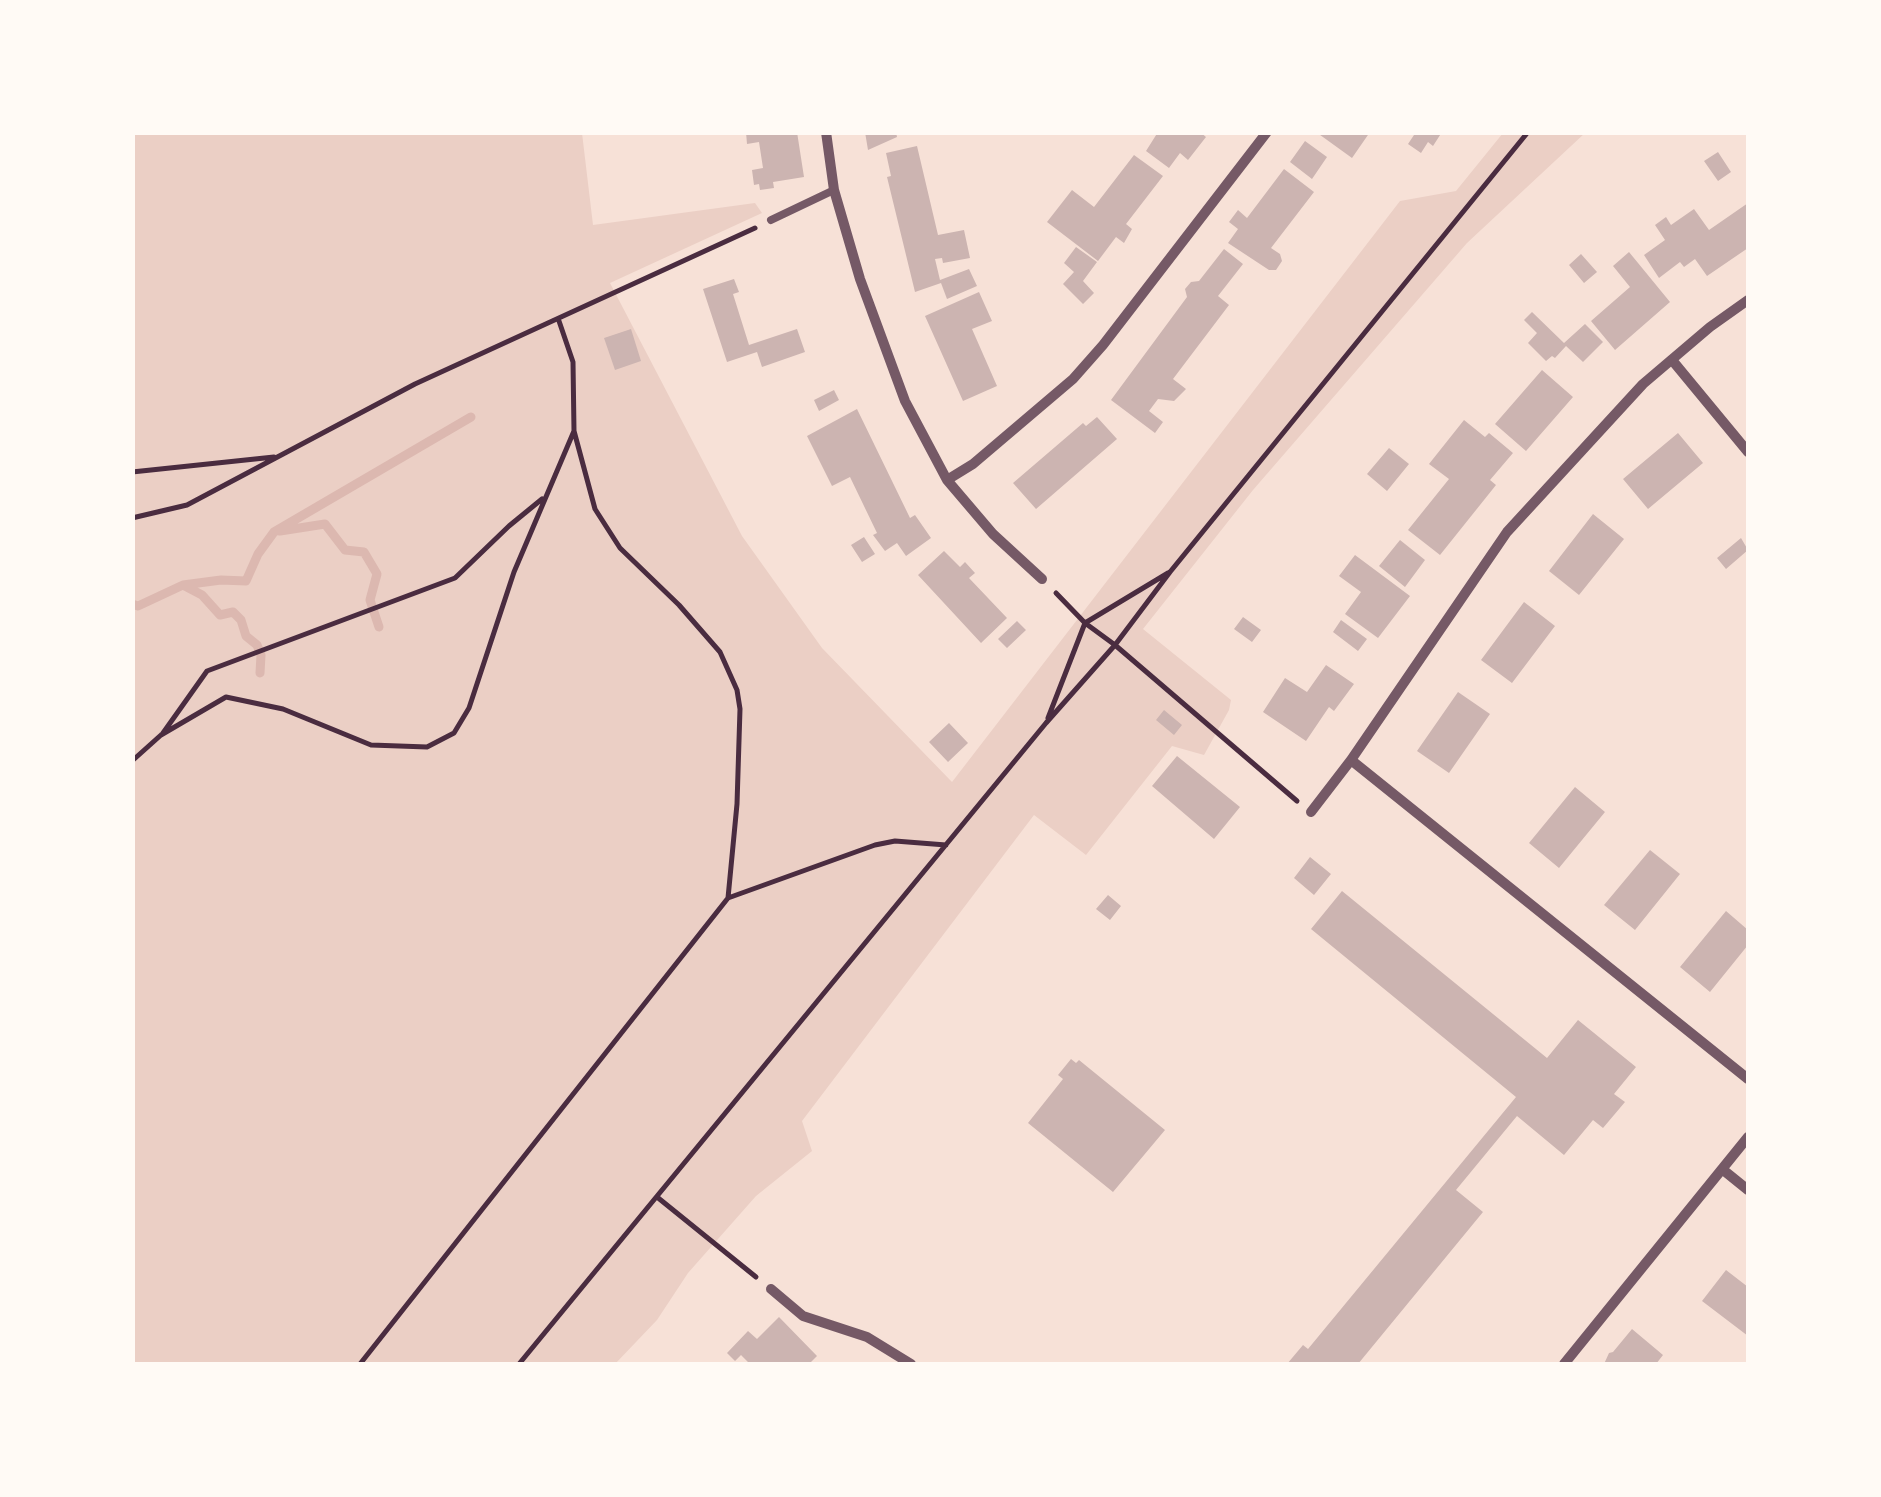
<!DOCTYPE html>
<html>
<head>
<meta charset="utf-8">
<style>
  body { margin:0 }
  #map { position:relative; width:1881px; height:1497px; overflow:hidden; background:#f7e1d7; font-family:Barlow,sans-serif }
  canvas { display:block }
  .frame { position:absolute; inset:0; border:135px solid #fffaf5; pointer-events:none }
</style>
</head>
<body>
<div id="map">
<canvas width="1881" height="1497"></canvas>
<div class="frame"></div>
</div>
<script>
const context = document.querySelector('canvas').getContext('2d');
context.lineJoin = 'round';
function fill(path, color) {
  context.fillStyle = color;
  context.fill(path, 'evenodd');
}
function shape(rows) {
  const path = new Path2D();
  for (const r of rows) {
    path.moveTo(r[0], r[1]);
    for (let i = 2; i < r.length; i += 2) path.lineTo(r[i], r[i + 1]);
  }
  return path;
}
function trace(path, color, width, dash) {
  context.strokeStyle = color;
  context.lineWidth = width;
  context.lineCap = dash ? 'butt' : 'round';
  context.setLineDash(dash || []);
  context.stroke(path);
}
const green = shape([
  [133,133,582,133,593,225,755,203,762,213,610,283,742,536,822,648,952,782,1400,201,1456,191,1503,133,1585,133,1467,243,1253,490,1143,629,1231,700,1229,710,1204,755,1172,746,1086,855,1034,815,802,1121,812,1151,756,1196,688,1273,657,1320,615,1364,133,1364]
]);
const stream = shape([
  [280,531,325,524,345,550,364,552,377,574,370,600,379,627],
  [183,585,202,595,220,615,233,612,241,620,246,636,257,645,261,655,260,673],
  [132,604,138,606,183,585,221,580,246,581,258,554,274,532,471,417]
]);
const building = shape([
  [746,132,797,132,804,177,773,182,774,188,760,190,759,184,754,185,752,170,763,168,759,142,747,144],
  [865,132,896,132,897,137,868,150],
  [1158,132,1200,132,1206,137,1188,160,1180,153,1169,168,1146,151],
  [1316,132,1370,132,1352,158],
  [1416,132,1442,132,1433,146,1428,142,1421,153,1408,144],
  [1305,141,1327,157,1312,179,1290,162],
  [917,146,938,235,964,230,970,258,943,263,942,258,935,259,940,280,969,269,977,286,947,299,941,283,915,292,887,177,891,176,886,153],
  [1718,152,1731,172,1718,181,1704,161],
  [1134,155,1163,176,1126,224,1132,229,1124,243,1116,237,1098,261,1047,222,1072,190,1094,207],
  [1284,169,1314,192,1271,248,1280,254,1282,261,1276,270,1269,270,1228,243,1238,229,1229,222,1238,210,1247,218],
  [1748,203,1748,248,1707,276,1695,259,1684,267,1680,262,1659,278,1644,255,1665,240,1655,225,1666,217,1671,225,1694,209,1709,230],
  [1076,247,1097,262,1083,281,1094,293,1083,304,1063,284,1074,272,1064,263],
  [1224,249,1243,264,1218,296,1229,305,1173,379,1186,389,1174,401,1158,399,1149,411,1163,422,1155,433,1111,400,1187,297,1185,289,1191,282,1199,281],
  [1629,252,1670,302,1615,350,1591,321,1630,287,1613,266],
  [1581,254,1597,272,1584,283,1569,265],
  [734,279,739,292,733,294,749,345,797,329,805,352,762,367,757,352,727,362,703,289],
  [979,292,992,321,972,329,997,386,963,401,925,316],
  [1532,312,1564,343,1585,324,1603,342,1583,362,1566,346,1555,358,1552,356,1546,361,1528,343,1537,333,1524,320],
  [631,329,641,361,615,370,604,338],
  [1542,370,1573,397,1526,451,1495,424],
  [834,390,839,400,819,411,814,400],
  [857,409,910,518,915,515,931,538,906,556,897,543,885,551,873,535,877,533,850,477,832,486,807,436],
  [1097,417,1117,439,1036,509,1013,483,1083,423,1086,426],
  [1464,420,1485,437,1489,433,1513,453,1490,480,1496,485,1440,555,1408,530,1449,479,1429,464],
  [1678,433,1703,463,1648,509,1623,479],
  [1389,448,1409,464,1387,491,1367,474],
  [1593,514,1624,539,1579,595,1549,571],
  [864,537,875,554,862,562,851,545],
  [1741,538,1748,550,1726,569,1717,558],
  [1400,540,1425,560,1405,587,1379,566],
  [944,551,960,567,965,562,975,573,969,578,1007,618,981,643,918,575],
  [1355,555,1410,596,1378,638,1345,614,1361,592,1339,576],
  [1524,602,1555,626,1512,683,1481,660],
  [1243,617,1261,630,1252,642,1234,629],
  [1341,620,1367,639,1358,651,1333,632],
  [1017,621,1026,630,1007,648,998,639],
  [1326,665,1354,684,1334,711,1329,707,1306,741,1263,712,1285,678,1307,692],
  [1458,692,1490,714,1449,773,1417,751],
  [1164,710,1182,725,1174,735,1156,720],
  [949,723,968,743,948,762,929,742],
  [1177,756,1240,807,1214,839,1152,786],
  [1575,787,1605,812,1559,868,1529,843],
  [1650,850,1680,874,1635,930,1604,905],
  [1310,857,1331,874,1314,895,1294,878],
  [1342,891,1547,1058,1578,1020,1636,1067,1614,1094,1625,1102,1603,1128,1593,1120,1564,1155,1517,1116,1456,1190,1483,1212,1358,1364,1287,1364,1303,1345,1308,1349,1516,1097,1311,929],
  [1108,895,1121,906,1110,920,1096,909],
  [1726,911,1748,930,1748,945,1710,992,1680,967],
  [1071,1059,1076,1063,1079,1060,1165,1130,1113,1192,1028,1123,1063,1079,1058,1075],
  [1726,1270,1748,1287,1748,1336,1702,1301],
  [779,1317,817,1356,809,1364,750,1364,741,1355,735,1361,727,1353,748,1331,757,1339],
  [1632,1329,1663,1355,1656,1364,1604,1364,1609,1353,1613,1352]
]);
const path = shape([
  [559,321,573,362,574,431,595,509,620,548,679,605,720,652,737,690,740,709,737,804,728,898],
  [132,472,274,457],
  [132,518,187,505,415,384,755,228],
  [1056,593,1085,623,1115,645,1297,801],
  [1048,718,1085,623,1168,573],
  [163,733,207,671,455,578,509,526,542,499],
  [132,761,161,735,226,697,283,709,371,745,427,747,454,733,469,708,514,572,574,431],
  [657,1197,756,1277],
  [360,1364,728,898,875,845,895,841,946,845],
  [519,1364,1046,723,1115,645,1170,572,1528,132]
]);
const service = shape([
  [771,220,834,190]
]);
const minor = shape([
  [826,132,834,190,860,279,905,401,947,480,993,534,1042,579],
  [1672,360,1748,452],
  [947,480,973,464,1073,379,1103,345,1267,132],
  [1351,760,1748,1079],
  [1311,812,1351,760,1507,532,1643,384,1710,327,1748,300],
  [1722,1169,1748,1190],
  [771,1289,803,1316,867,1337,911,1364],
  [1564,1364,1748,1137]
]);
fill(green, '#ebcfc5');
trace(stream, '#dcb8b0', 9);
fill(building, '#ccb4b1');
trace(path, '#4a2c40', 5);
trace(service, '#755966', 8);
trace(minor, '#755966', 10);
</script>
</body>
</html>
